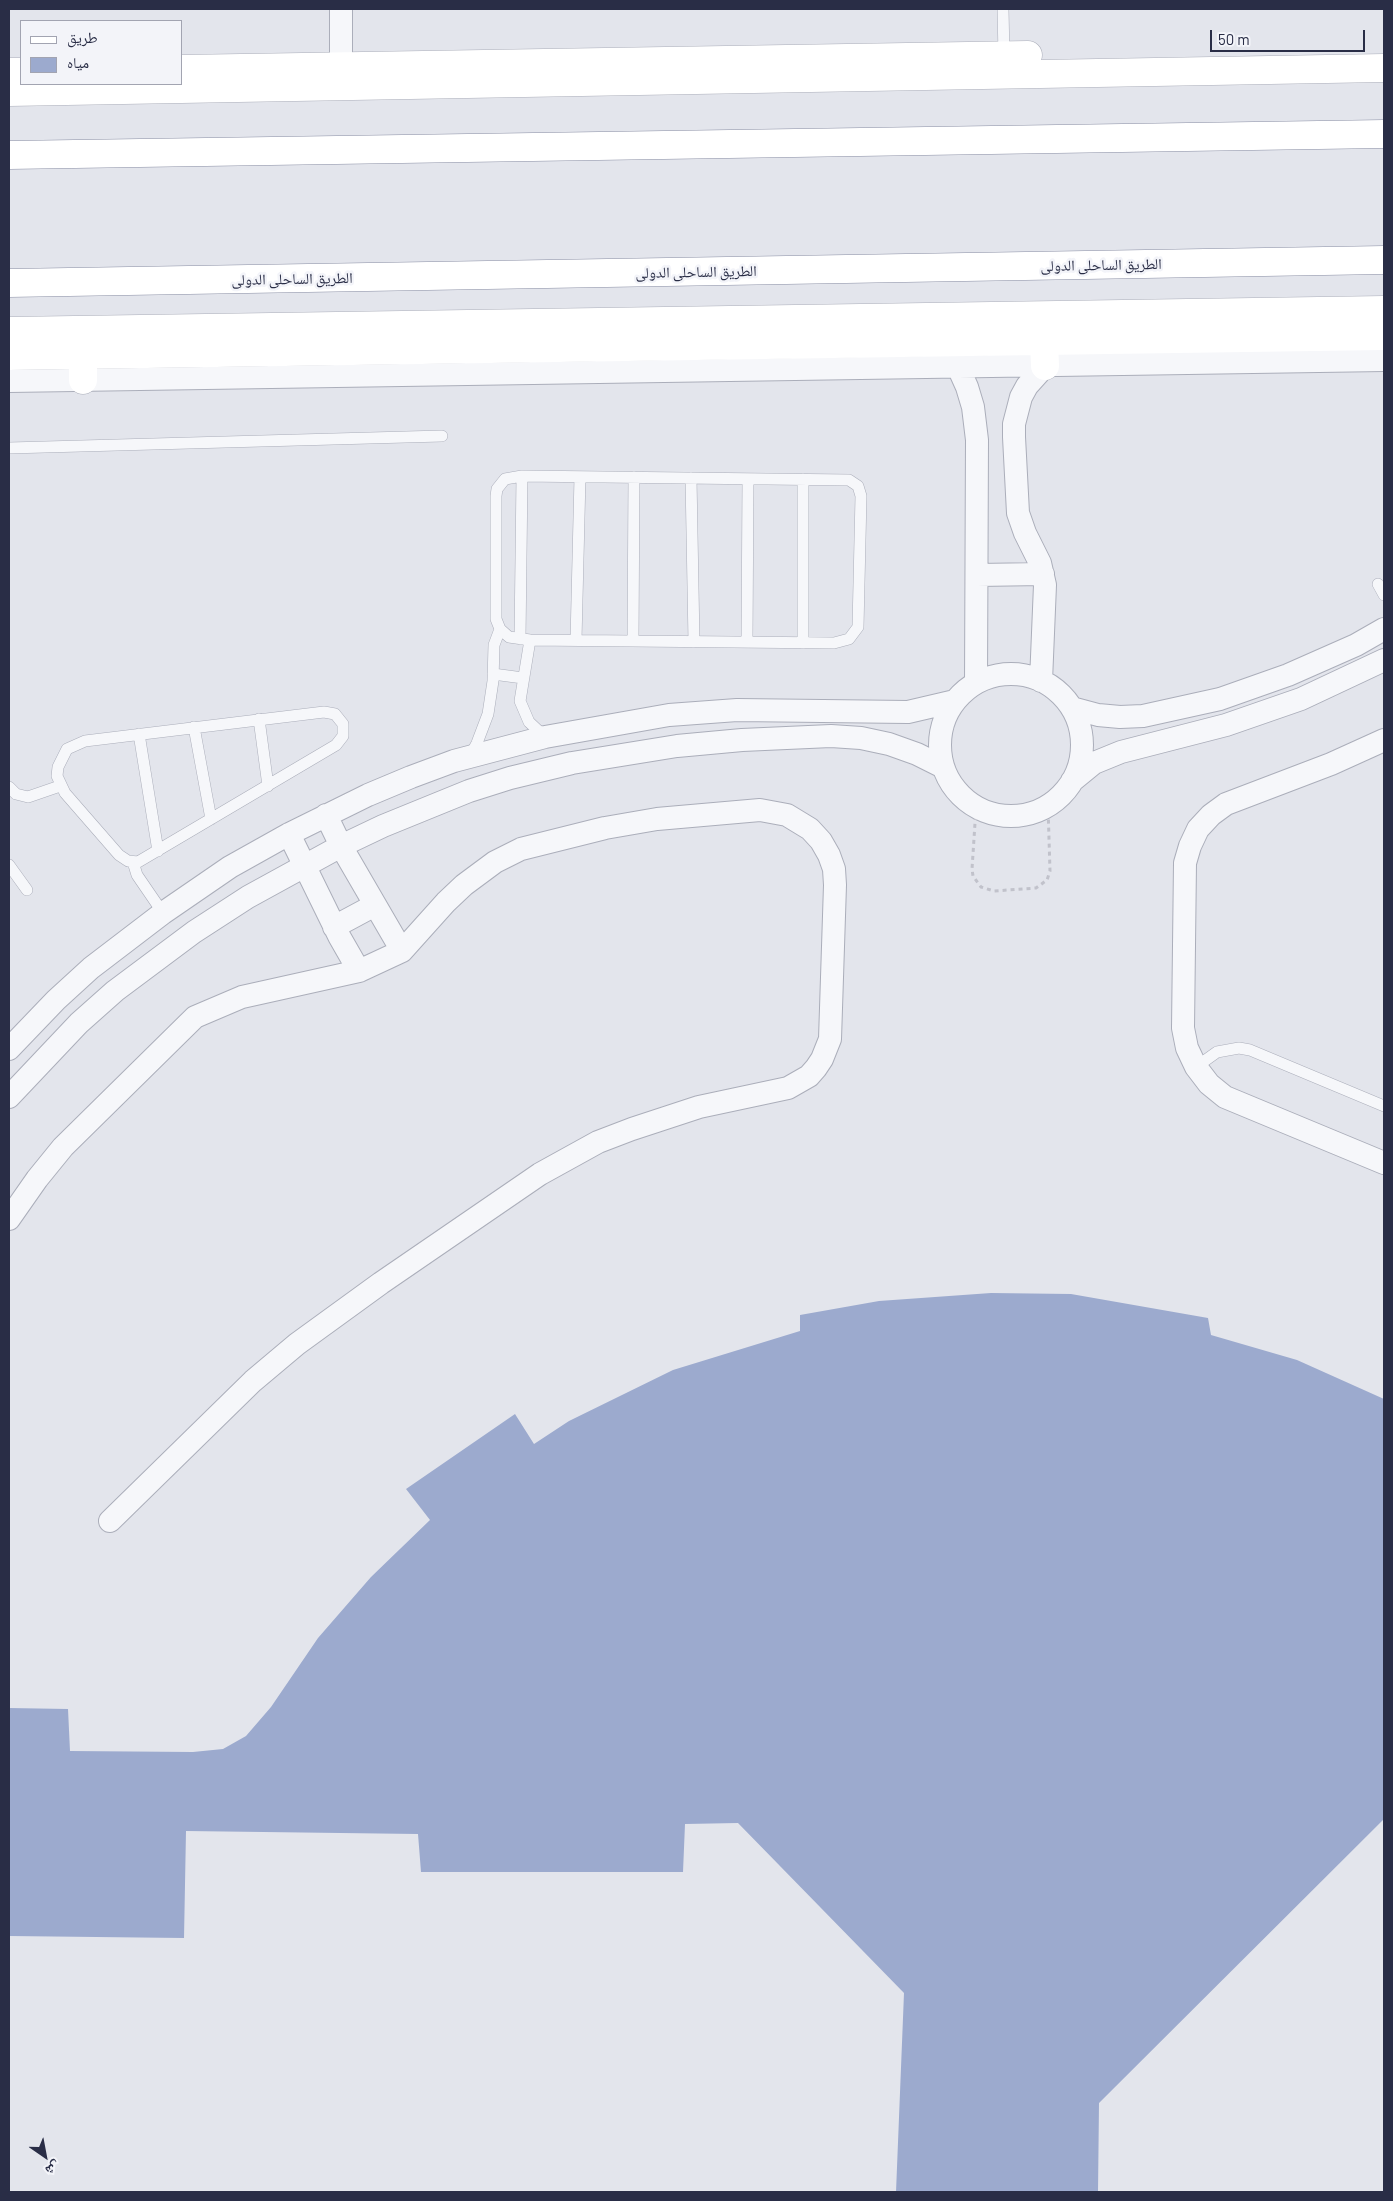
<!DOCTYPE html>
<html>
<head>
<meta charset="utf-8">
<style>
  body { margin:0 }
  #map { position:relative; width:1393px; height:2201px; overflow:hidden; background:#e3e5ec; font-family:Barlow,"Noto Naskh Arabic",sans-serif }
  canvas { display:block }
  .frame { position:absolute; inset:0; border:10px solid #292d46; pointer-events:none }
  .legend { position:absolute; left:20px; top:20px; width:162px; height:65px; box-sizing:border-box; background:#f3f4f9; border:1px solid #a2a4b1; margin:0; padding:6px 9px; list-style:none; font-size:15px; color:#292d46 }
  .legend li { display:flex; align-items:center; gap:10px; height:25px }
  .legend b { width:25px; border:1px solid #a2a4b1 }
  .north { position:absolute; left:20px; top:2131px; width:50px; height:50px; -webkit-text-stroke:4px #f3f4f9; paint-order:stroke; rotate:147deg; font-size:14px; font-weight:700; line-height:20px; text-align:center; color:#292d46 }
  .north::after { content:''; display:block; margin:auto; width:18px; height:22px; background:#292d46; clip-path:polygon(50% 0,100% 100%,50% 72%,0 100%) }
  .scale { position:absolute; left:1210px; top:30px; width:155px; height:22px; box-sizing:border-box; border:2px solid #292d46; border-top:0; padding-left:6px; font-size:15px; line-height:18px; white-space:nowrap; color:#292d46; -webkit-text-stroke:4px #f3f4f9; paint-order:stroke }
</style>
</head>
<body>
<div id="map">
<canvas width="1393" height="2201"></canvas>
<div class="frame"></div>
<ul class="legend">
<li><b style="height:6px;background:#fff"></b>طريق</li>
<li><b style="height:14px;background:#9caace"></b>مياه</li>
</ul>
<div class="north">ش</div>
<div class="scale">50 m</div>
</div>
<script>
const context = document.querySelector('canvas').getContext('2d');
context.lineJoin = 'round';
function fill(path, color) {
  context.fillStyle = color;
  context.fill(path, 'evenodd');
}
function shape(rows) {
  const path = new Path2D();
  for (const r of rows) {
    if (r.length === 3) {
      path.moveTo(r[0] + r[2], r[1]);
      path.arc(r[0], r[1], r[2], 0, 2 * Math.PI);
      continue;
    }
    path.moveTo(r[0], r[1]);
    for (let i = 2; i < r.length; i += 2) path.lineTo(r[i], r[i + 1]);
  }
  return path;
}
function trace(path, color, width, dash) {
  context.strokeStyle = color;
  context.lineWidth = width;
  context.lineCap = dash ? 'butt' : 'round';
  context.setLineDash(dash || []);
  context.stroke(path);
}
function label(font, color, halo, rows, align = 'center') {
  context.font = font + ' Barlow,"Noto Naskh Arabic",sans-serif';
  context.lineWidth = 5;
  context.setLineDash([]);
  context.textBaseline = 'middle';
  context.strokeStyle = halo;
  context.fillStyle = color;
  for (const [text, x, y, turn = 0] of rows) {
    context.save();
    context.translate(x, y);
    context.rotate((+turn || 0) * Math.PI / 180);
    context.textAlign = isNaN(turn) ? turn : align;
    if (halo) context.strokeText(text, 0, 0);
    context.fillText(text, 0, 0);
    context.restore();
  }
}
const water = shape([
  [991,1293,1071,1294,1208,1318,1211,1335,1297,1360,1384,1399,1384,1819,1099,2103,1098,2192,896,2192,904,1993,738,1823,685,1824,683,1872,421,1872,418,1834,186,1831,184,1938,9,1936,9,1708,68,1709,70,1751,193,1752,223,1749,246,1736,271,1707,318,1638,371,1577,430,1520,406,1489,515,1414,534,1444,569,1421,673,1370,800,1331,800,1315,879,1301]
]);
const path = shape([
  [976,808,972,869,973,876,981,887,994,891,1036,888,1047,880,1050,871,1048,806]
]);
const lane = shape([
  [1003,9,1004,56],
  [9,448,442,436],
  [522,476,849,480,858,486,861,496,858,627,849,639,834,643,530,640,509,637,500,629,496,619,496,496,497,489,505,479,522,476],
  [691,478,694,642],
  [803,479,803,643],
  [1378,584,1384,595],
  [520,639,522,476],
  [530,640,520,701,529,722,545,737],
  [576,640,580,477],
  [633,641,634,477],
  [747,642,748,479],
  [493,674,523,678],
  [324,712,335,714,343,724,343,736,336,745,138,862,128,861,119,855,65,793,57,776,58,767,67,749,85,741,324,712],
  [259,719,268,786],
  [194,727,211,819],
  [139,734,158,851],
  [470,756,477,743,488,714,493,681,494,645,500,629],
  [9,787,16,794,28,797,60,786],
  [133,862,137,875,163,913],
  [9,865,27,890],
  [1196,1067,1217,1052,1239,1048,1250,1050,1384,1106]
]);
const street = shape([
  [341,9,341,66],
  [958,367,967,387,973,407,977,440,976,683],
  [9,381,1384,360],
  [977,575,1043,574],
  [1011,745,71],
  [1041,681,1045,585,1040,563,1025,533,1018,513,1014,437,1014,424,1021,397,1027,386,1045,366],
  [1072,708,1098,715,1120,717,1143,716,1220,699,1288,675,1356,645,1384,629],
  [1384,740,1331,764,1226,804,1211,815,1198,829,1190,846,1185,863,1183,1028,1187,1048,1196,1067,1209,1084,1225,1097,1384,1163],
  [1072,781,1094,763,1121,752,1226,725,1301,699,1384,660],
  [326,815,341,846,402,951],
  [334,927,375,905],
  [9,1049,56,1000,91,968,163,913,230,867,289,834,368,795,411,777,454,761,545,737,669,715,737,710,908,712,955,701],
  [9,1097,79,1023,115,991,194,932,248,897,341,846,383,826,469,791,510,778,572,763,677,746,742,740,831,736,861,738,889,744,917,754,943,767],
  [9,1219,37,1179,63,1147,195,1017,242,997,359,971],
  [110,1521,253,1381,297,1344,381,1283,540,1174,598,1142,632,1129,699,1107,788,1088,809,1076,816,1068,822,1059,830,1039,835,885,834,869,829,855,821,841,810,829,787,815,760,810,657,819,605,828,521,849,495,862,464,885,446,902,402,951,359,971,339,936,289,834]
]);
const secondary = shape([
  [181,69,1028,55],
  [9,72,21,72],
  [9,92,1384,68],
  [9,331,1384,310],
  [1044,341,1045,366],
  [9,356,1384,336],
  [83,380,83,355]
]);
const highway = shape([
  [9,155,1384,134],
  [9,283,1384,260]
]);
const streetNames = [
  ["الطريق الساحلى الدولى",1101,265,-1],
  ["الطريق الساحلى الدولى",696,272,-1],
  ["الطريق الساحلى الدولى",292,279,-1]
];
fill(water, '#9caace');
trace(lane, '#abaeba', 12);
trace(street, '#abaeba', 24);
trace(secondary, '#abaeba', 29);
trace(highway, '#898ea4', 29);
trace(path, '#c1c2cb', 3, [4, 4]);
trace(lane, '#f6f7fa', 11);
trace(street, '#f6f7fa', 22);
trace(secondary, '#fff', 28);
trace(highway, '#fff', 28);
label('15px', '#292d46', '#f3f4f9', streetNames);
</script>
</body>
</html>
